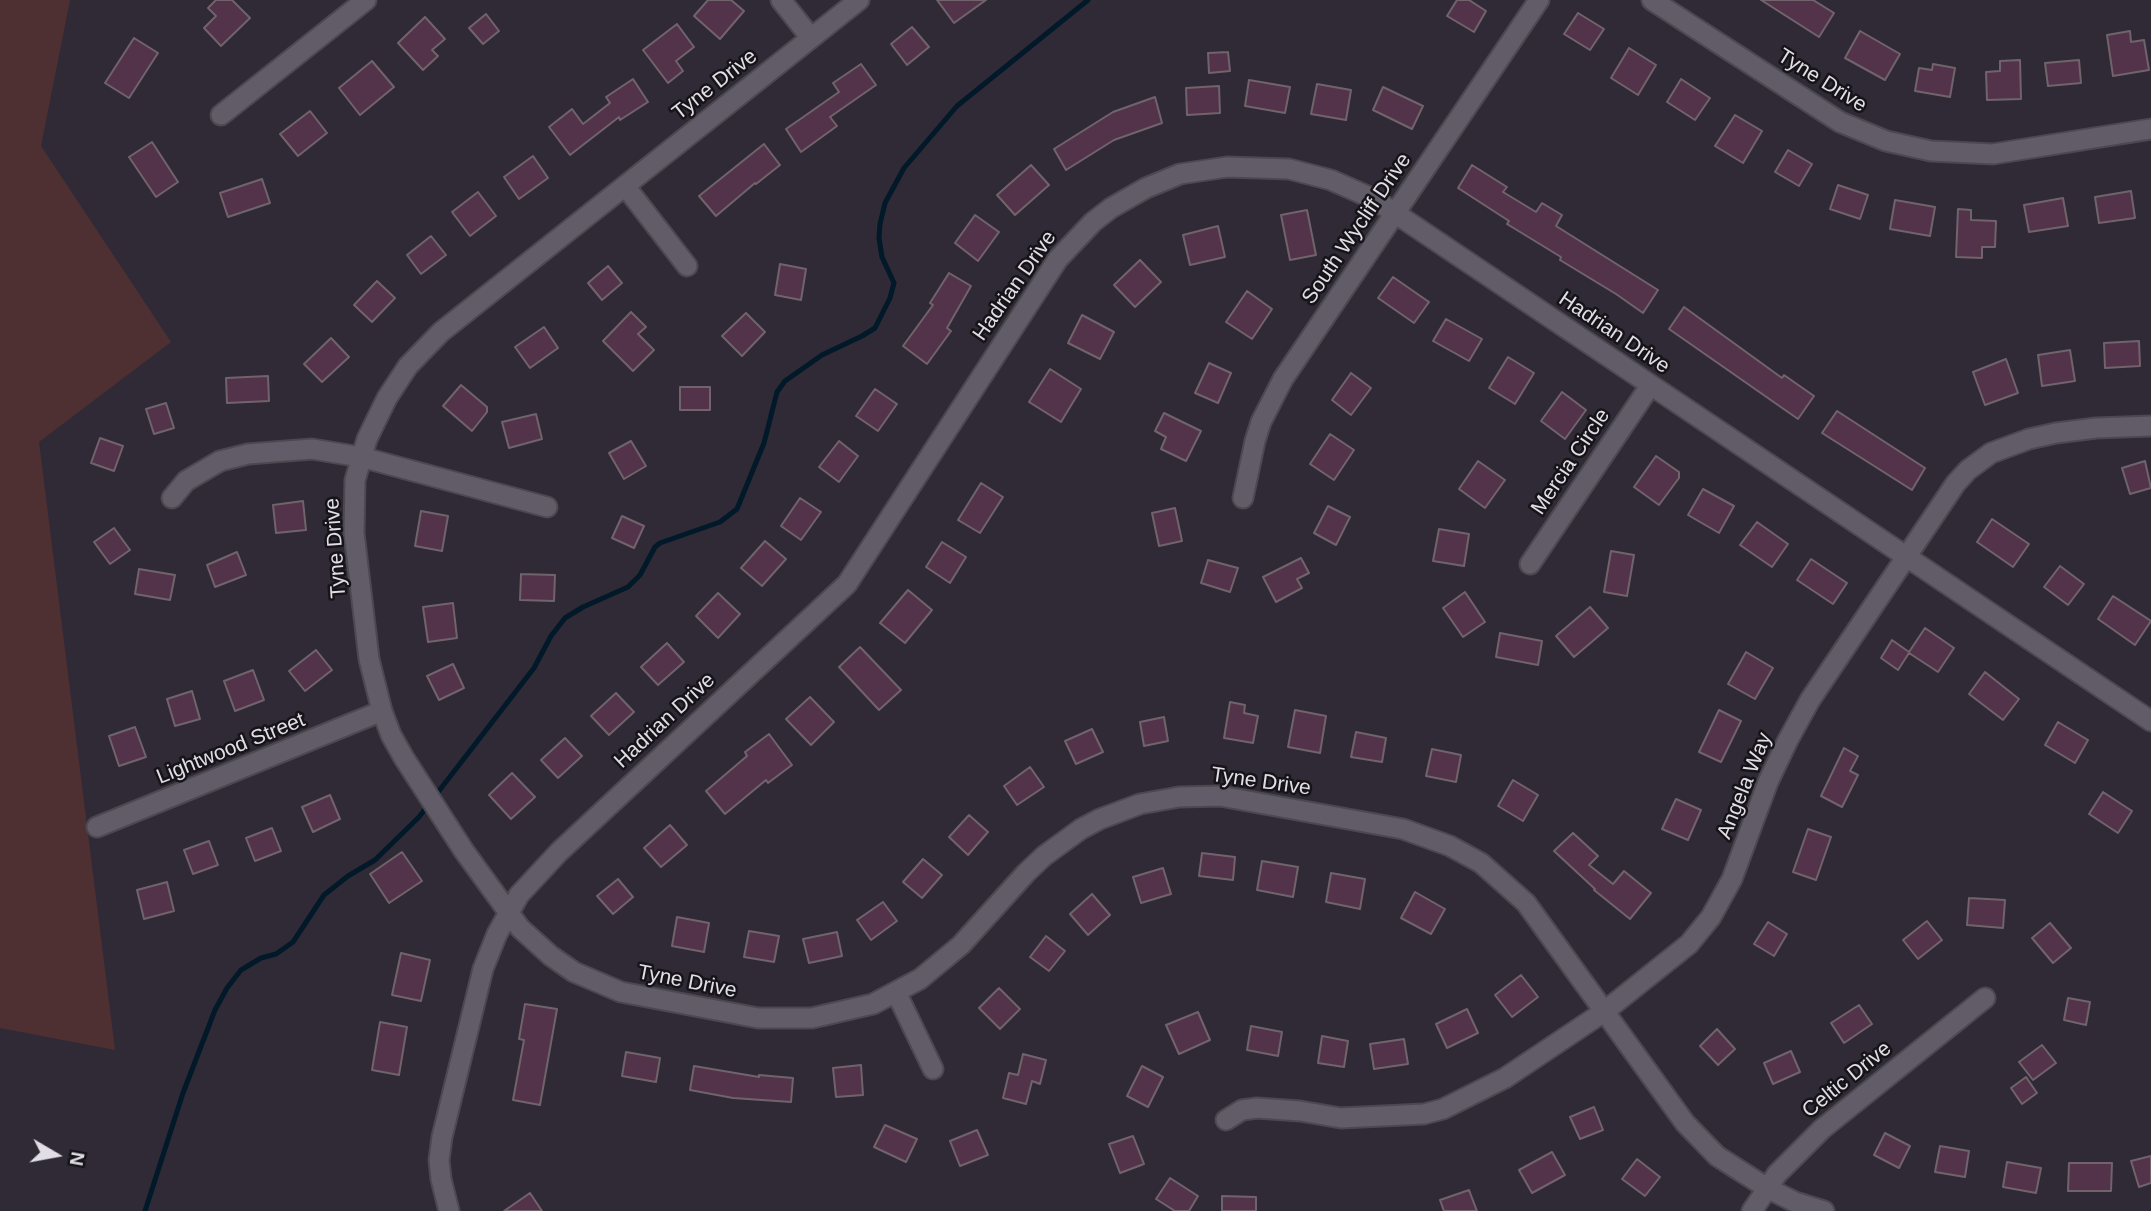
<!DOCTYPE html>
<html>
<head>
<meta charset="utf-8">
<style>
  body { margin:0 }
  #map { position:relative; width:2151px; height:1211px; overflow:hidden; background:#2f2a35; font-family:Helvetica,sans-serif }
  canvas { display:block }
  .north { position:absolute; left:21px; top:1120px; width:70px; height:70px; -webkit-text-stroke:5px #161419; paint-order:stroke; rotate:100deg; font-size:19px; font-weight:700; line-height:28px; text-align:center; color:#e1dee5 }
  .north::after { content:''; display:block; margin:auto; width:24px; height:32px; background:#e1dee5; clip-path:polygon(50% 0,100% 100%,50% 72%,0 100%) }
</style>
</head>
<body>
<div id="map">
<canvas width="2151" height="1211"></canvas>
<div class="north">N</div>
</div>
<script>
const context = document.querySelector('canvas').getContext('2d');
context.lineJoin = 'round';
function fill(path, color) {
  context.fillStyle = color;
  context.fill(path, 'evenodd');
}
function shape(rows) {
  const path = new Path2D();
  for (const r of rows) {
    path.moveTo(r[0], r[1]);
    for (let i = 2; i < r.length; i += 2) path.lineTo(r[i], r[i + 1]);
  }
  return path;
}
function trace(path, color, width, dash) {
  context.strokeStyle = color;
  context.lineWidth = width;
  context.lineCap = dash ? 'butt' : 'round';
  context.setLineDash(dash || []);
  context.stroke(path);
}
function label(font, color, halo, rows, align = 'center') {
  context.font = font + ' Helvetica,sans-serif';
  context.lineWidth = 5;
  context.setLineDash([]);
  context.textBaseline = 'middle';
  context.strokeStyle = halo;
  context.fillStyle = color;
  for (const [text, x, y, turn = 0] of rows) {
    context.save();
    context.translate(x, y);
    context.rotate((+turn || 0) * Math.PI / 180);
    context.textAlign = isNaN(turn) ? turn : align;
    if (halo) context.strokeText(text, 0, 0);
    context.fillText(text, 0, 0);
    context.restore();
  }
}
const green = shape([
  [0,0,70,0,41,146,171,342,39,442,115,1050,0,1028]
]);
const stream = shape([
  [435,796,534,668,551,636,565,618,583,607,628,587,640,575,655,547,660,543,720,522,737,509,764,443,777,392,785,381,822,355,862,336,875,328,890,298,894,283,882,257,879,238,880,224,885,203,904,168,957,106,1088,0],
  [145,1211,183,1093,215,1010,227,988,241,970,261,958,276,954,293,942,324,895,348,876,375,860,419,817,429,804]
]);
const building = shape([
  [216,0,232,0,250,18,221,46,204,28,216,16,208,8,216,0],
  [708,0,731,0,744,11,720,39,694,16,708,0],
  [937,0,986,0,954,23,937,0],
  [1457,0,1469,0,1486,11,1474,32,1447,16,1457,0],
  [1761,0,1813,0,1834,13,1819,37,1761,0],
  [1578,13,1604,29,1590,50,1564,34,1578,13],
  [486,14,499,31,483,44,469,28,486,14],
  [425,17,445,39,432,50,438,56,423,70,398,43,425,17],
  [677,24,694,47,676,61,683,71,668,83,643,50,677,24],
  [912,27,929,47,907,65,891,44,912,27],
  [1860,31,1900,54,1885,80,1845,58,1860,31],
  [2130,31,2131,42,2144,40,2149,70,2113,76,2107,35,2130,31],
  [134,38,158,53,129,98,105,83,134,38],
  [1629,48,1656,65,1638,95,1611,78,1629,48],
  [1228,52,1230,71,1209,73,1208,53,1228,52],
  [2020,60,2021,99,1987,100,1986,72,2000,71,2000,61,2020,60],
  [2079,60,2081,83,2048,86,2045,63,2079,60],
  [372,61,394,87,360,115,339,88,372,61],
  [861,64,876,85,830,117,837,126,801,152,786,129,839,92,833,83,861,64],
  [1933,64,1955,68,1950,97,1915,91,1919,68,1932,70,1933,64],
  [633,79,648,102,620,120,619,117,570,155,549,127,572,109,583,124,610,103,606,97,633,79],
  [1681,79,1710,98,1695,120,1667,102,1681,79],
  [1249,80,1290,87,1285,113,1245,106,1249,80],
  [1317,84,1351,90,1346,120,1311,114,1317,84],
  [1219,86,1220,113,1187,115,1186,88,1219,86],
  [1383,87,1423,106,1412,129,1373,110,1383,87],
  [1155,97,1162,123,1114,140,1066,170,1054,149,1113,112,1155,97],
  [310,111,327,133,298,156,280,134,310,111],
  [1735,115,1762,131,1743,163,1715,146,1735,115],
  [152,142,178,182,156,197,129,157,152,142],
  [764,144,780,165,756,184,755,183,716,216,699,196,764,144],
  [1788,150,1812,164,1799,186,1775,172,1788,150],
  [533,156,548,178,519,199,504,177,533,156],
  [1031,165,1049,185,1015,215,997,195,1031,165],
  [1472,165,1507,187,1503,192,1536,212,1542,203,1562,215,1556,226,1658,290,1643,313,1616,294,1560,260,1561,257,1507,224,1509,221,1458,188,1472,165],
  [262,179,270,203,228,217,220,193,262,179],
  [1838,185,1868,195,1860,219,1830,209,1838,185],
  [2131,191,2135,218,2099,223,2095,197,2131,191],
  [478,192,496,216,470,236,452,212,478,192],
  [2063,198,2068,226,2029,232,2024,205,2063,198],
  [1895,200,1935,207,1930,236,1890,229,1895,200],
  [1958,209,1971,210,1971,220,1996,221,1995,247,1982,247,1982,258,1956,257,1958,209],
  [1307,210,1316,255,1290,260,1281,215,1307,210],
  [975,215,999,232,978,261,955,243,975,215],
  [1218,226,1225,257,1190,265,1183,235,1218,226],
  [431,236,446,255,421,274,407,255,431,236],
  [1140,260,1161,282,1135,307,1114,285,1140,260],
  [780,264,806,269,801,300,775,295,780,264],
  [608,266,622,283,602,300,588,283,608,266],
  [949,273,971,286,947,328,951,331,927,364,903,346,933,305,930,303,949,273],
  [1393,277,1429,302,1414,323,1378,298,1393,277],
  [377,281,395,298,372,322,354,305,377,281],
  [1247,291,1272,309,1252,339,1226,322,1247,291],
  [1684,307,1782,378,1784,375,1814,396,1798,419,1669,329,1684,307],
  [631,312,646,327,638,334,654,350,633,371,603,341,631,312],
  [746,313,765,332,742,356,722,336,746,313],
  [1082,315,1114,332,1100,359,1068,343,1082,315],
  [1446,319,1482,339,1469,361,1433,341,1446,319],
  [544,327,558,348,530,368,515,347,544,327],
  [331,338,349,357,322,382,304,364,331,338],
  [2139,341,2140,366,2105,368,2104,343,2139,341],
  [2070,350,2075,381,2042,386,2038,355,2070,350],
  [1508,357,1534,373,1515,404,1489,388,1508,357],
  [2006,359,2018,393,1985,405,1973,372,2006,359],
  [1209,363,1231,373,1218,403,1195,393,1209,363],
  [1050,369,1081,389,1061,422,1029,402,1050,369],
  [1351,373,1371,388,1351,415,1332,400,1351,373],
  [268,376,269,401,227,403,226,378,268,376],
  [461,385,487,407,487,412,472,431,443,406,461,385],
  [680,387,710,387,710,410,680,410,680,387],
  [875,389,897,404,878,431,856,416,875,389],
  [1562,392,1586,410,1565,439,1541,421,1562,392],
  [166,403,174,428,154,434,146,409,166,403],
  [1837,411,1925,468,1912,490,1822,433,1837,411],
  [1164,413,1201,431,1186,461,1161,449,1166,437,1155,431,1164,413],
  [536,414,542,439,509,448,502,422,536,414],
  [1330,434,1354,450,1334,480,1310,464,1330,434],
  [100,438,123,446,114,471,91,463,100,438],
  [631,441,646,466,624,479,609,453,631,441],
  [839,441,858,456,839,482,819,467,839,441],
  [1656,456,1679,472,1679,478,1659,505,1634,487,1656,456],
  [1478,461,1505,480,1485,508,1459,489,1478,461],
  [2145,461,2151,488,2130,494,2122,468,2145,461],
  [981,483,1003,497,980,533,958,520,981,483],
  [1703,489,1734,506,1719,533,1688,515,1703,489],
  [800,498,821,512,801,540,781,526,800,498],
  [303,501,306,530,276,533,273,505,303,501],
  [1328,506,1350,517,1336,545,1314,533,1328,506],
  [1175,508,1182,541,1159,546,1152,513,1175,508],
  [421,511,448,516,442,551,415,546,421,511],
  [622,516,644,526,634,548,612,538,622,516],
  [1992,519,2029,544,2013,567,1977,542,1992,519],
  [1757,522,1788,544,1772,567,1740,545,1757,522],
  [114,528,130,550,110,564,94,542,114,528],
  [1439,529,1469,534,1464,566,1433,561,1439,529],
  [765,541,786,559,762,586,741,568,765,541],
  [942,542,966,557,950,583,926,567,942,542],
  [1611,551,1634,555,1627,596,1604,592,1611,551],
  [237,552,246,575,215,587,207,565,237,552],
  [1301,558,1309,573,1297,579,1302,588,1276,602,1263,577,1301,558],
  [1811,559,1847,583,1833,604,1797,580,1811,559],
  [1208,560,1238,568,1230,592,1201,583,1208,560],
  [2060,566,2084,584,2068,605,2044,587,2060,566],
  [139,569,175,575,170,600,135,594,139,569],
  [521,574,555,575,554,601,520,600,521,574],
  [908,590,932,610,905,643,880,623,908,590],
  [1465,592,1485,622,1463,637,1443,608,1465,592],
  [718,593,740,614,718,638,696,616,718,593],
  [2113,596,2151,621,2135,645,2098,619,2113,596],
  [453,603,457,638,428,642,423,607,453,603],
  [1590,607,1608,628,1574,657,1556,636,1590,607],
  [1925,628,1954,648,1938,672,1909,653,1898,670,1881,658,1892,640,1909,652,1925,628],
  [1500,633,1542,641,1538,665,1496,657,1500,633],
  [667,643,684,662,658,685,641,667,667,643],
  [860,647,901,690,879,710,839,667,860,647],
  [316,650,332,670,305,691,289,671,316,650],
  [1746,652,1773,668,1755,699,1728,684,1746,652],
  [453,664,464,688,439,700,427,676,453,664],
  [253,670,264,700,235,711,224,681,253,670],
  [1985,672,2019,699,2003,720,1969,694,1985,672],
  [192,691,200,719,175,726,167,699,192,691],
  [616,693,634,712,609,735,591,716,616,693],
  [810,697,834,722,811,745,786,719,810,697],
  [1230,702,1245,705,1244,713,1258,716,1253,743,1224,738,1230,702],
  [1295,710,1326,716,1320,753,1288,747,1295,710],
  [1719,710,1741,721,1721,762,1699,752,1719,710],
  [1164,717,1168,741,1144,746,1140,722,1164,717],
  [2058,722,2088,740,2075,763,2045,745,2058,722],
  [135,727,146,757,119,766,109,736,135,727],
  [1092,729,1103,752,1076,764,1065,741,1092,729],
  [1356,732,1386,738,1382,762,1351,757,1356,732],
  [769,734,792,765,768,783,766,780,725,814,706,791,747,756,745,752,769,734],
  [565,738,582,756,558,778,541,760,565,738],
  [1844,748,1858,756,1850,771,1858,775,1842,807,1821,796,1844,748],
  [1432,749,1461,755,1456,782,1426,776,1432,749],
  [1030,767,1044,787,1017,805,1004,786,1030,767],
  [512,773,535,797,511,819,489,795,512,773],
  [1513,780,1538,795,1523,821,1498,806,1513,780],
  [2103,792,2132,811,2118,833,2089,814,2103,792],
  [330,795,340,819,313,832,302,807,330,795],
  [1676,799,1701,810,1688,840,1662,829,1676,799],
  [969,815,988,832,968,855,949,837,969,815],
  [670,825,687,845,661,867,644,848,670,825],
  [272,828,281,851,255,861,246,838,272,828],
  [1808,829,1831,837,1816,880,1793,872,1808,829],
  [1573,833,1598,856,1589,865,1613,884,1624,871,1651,893,1630,919,1594,890,1595,889,1554,851,1573,833],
  [209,841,218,865,193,874,184,850,209,841],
  [402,852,422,881,389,903,370,874,402,852],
  [1202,853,1235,857,1233,880,1199,876,1202,853],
  [923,859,942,875,922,898,903,882,923,859],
  [1262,861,1298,867,1293,897,1257,890,1262,861],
  [1163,868,1171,894,1141,903,1133,877,1163,868],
  [1331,873,1365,879,1360,909,1326,902,1331,873],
  [618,879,633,897,613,914,597,896,618,879],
  [167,882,174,911,144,919,137,890,167,882],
  [1415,892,1445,909,1431,934,1401,918,1415,892],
  [1092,894,1110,915,1088,935,1070,914,1092,894],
  [1969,898,2005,900,2003,928,1967,925,1969,898],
  [883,902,897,921,871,940,857,920,883,902],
  [677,917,709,923,704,952,672,946,677,917],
  [1927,921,1942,940,1918,959,1903,940,1927,921],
  [1768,922,1787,934,1774,956,1754,944,1768,922],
  [2050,923,2071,948,2053,963,2032,938,2050,923],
  [749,931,779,936,774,962,744,957,749,931],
  [837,932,842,956,809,963,803,939,837,932],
  [1046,936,1065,951,1049,971,1030,957,1046,936],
  [401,953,430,960,421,1001,392,995,401,953],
  [1521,975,1538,997,1512,1017,1495,995,1521,975],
  [999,988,1020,1009,1000,1029,979,1008,999,988],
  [2068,998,2090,1002,2086,1025,2064,1020,2068,998],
  [525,1004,557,1009,540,1105,513,1100,524,1040,519,1039,525,1004],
  [1859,1005,1872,1024,1844,1043,1831,1023,1859,1005],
  [1467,1009,1478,1033,1447,1048,1436,1024,1467,1009],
  [1198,1012,1210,1040,1179,1054,1166,1025,1198,1012],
  [380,1022,407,1027,399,1075,372,1070,380,1022],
  [1251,1026,1282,1032,1278,1056,1247,1050,1251,1026],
  [1717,1029,1735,1049,1718,1065,1700,1046,1717,1029],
  [1322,1036,1348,1041,1344,1067,1318,1063,1322,1036],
  [1404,1039,1408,1064,1374,1069,1370,1044,1404,1039],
  [2042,1045,2056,1063,2033,1080,2019,1062,2042,1045],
  [1791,1051,1800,1072,1773,1084,1764,1063,1791,1051],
  [626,1052,660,1058,656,1082,622,1076,626,1052],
  [1023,1054,1046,1060,1040,1084,1032,1081,1026,1104,1003,1098,1009,1073,1018,1075,1023,1054],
  [861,1065,863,1095,836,1097,833,1068,861,1065],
  [694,1066,759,1077,759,1075,793,1078,791,1102,733,1098,690,1090,694,1066],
  [1142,1066,1163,1077,1148,1107,1127,1096,1142,1066],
  [2026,1077,2037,1093,2022,1104,2011,1088,2026,1077],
  [1594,1107,1603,1130,1580,1139,1570,1117,1594,1107],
  [885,1125,917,1139,906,1162,874,1147,885,1125],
  [977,1130,988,1155,960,1166,950,1141,977,1130],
  [1885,1133,1910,1146,1899,1168,1874,1155,1885,1133],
  [1133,1136,1144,1164,1120,1173,1109,1144,1133,1136],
  [1940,1146,1969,1151,1965,1177,1935,1172,1940,1146],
  [1552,1152,1565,1175,1532,1193,1519,1170,1552,1152],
  [2151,1156,2151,1183,2139,1187,2131,1161,2151,1156],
  [1637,1159,1660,1177,1645,1196,1622,1179,1637,1159],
  [2007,1162,2041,1168,2036,1193,2003,1187,2007,1162],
  [2069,1163,2112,1163,2111,1191,2068,1191,2069,1163],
  [1170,1178,1198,1196,1189,1211,1175,1211,1156,1199,1170,1178],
  [1469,1190,1477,1211,1444,1211,1440,1200,1469,1190],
  [530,1193,542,1211,504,1211,530,1193],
  [1222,1196,1256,1197,1256,1211,1222,1211,1222,1196]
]);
const street = shape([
  [781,0,811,38],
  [859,0,441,332,408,366,387,398,367,439,355,480,354,533,369,659,382,711,391,735,404,758,464,851,520,928,551,956,574,972,621,992,758,1018,812,1018,873,1004,920,979,961,945,1026,873,1044,856,1081,829,1100,819,1140,804,1179,797,1220,796,1403,829,1450,846,1481,863,1526,903,1685,1123,1717,1156,1767,1188,1795,1202,1824,1211],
  [1652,0,1840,122,1886,141,1931,151,1993,154,2151,129],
  [221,115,366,0],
  [625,186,687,266],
  [172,498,186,481,220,461,248,454,312,449,361,457,547,507],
  [1243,498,1255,441,1261,422,1283,379,1539,0],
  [1530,564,1650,386],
  [97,827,382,711],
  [896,992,933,1069],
  [1226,1120,1242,1110,1257,1108,1300,1111,1341,1118,1424,1114,1443,1109,1505,1078,1605,1011,1689,944,1711,917,1732,879,1768,782,1788,740,1810,700,1956,483,1968,470,1991,453,2029,439,2056,433,2096,428,2151,426],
  [449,1211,441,1179,439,1160,442,1137,483,969,497,934,519,895,559,852,847,584,1058,259,1093,222,1111,208,1146,188,1180,174,1227,167,1289,169,1331,180,1374,199,2151,721],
  [1752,1211,1777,1174,1822,1129,1985,998]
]);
const streetNames = [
  ["Tyne Drive",1822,81,32],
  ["Tyne Drive",715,85,-38],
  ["South Wycliff Drive",1357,229,-56],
  ["Hadrian Drive",1015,286,-55],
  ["Hadrian Drive",1614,333,34],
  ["Mercia Circle",1571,462,-56],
  ["Tyne Drive",336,548,-94],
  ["Hadrian Drive",665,721,-43],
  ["Lightwood Street",231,749,-22],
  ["Tyne Drive",1261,782,8],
  ["Angela Way",1745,786,-68],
  ["Tyne Drive",687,982,11],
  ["Celtic Drive",1847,1080,-39]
];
fill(green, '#4e3033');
trace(stream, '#011929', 5);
fill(building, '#533349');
trace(building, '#70636b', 2);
trace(street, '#4c4850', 23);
trace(street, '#615c67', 19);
label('21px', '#e1dee5', '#161419', streetNames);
</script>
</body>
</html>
